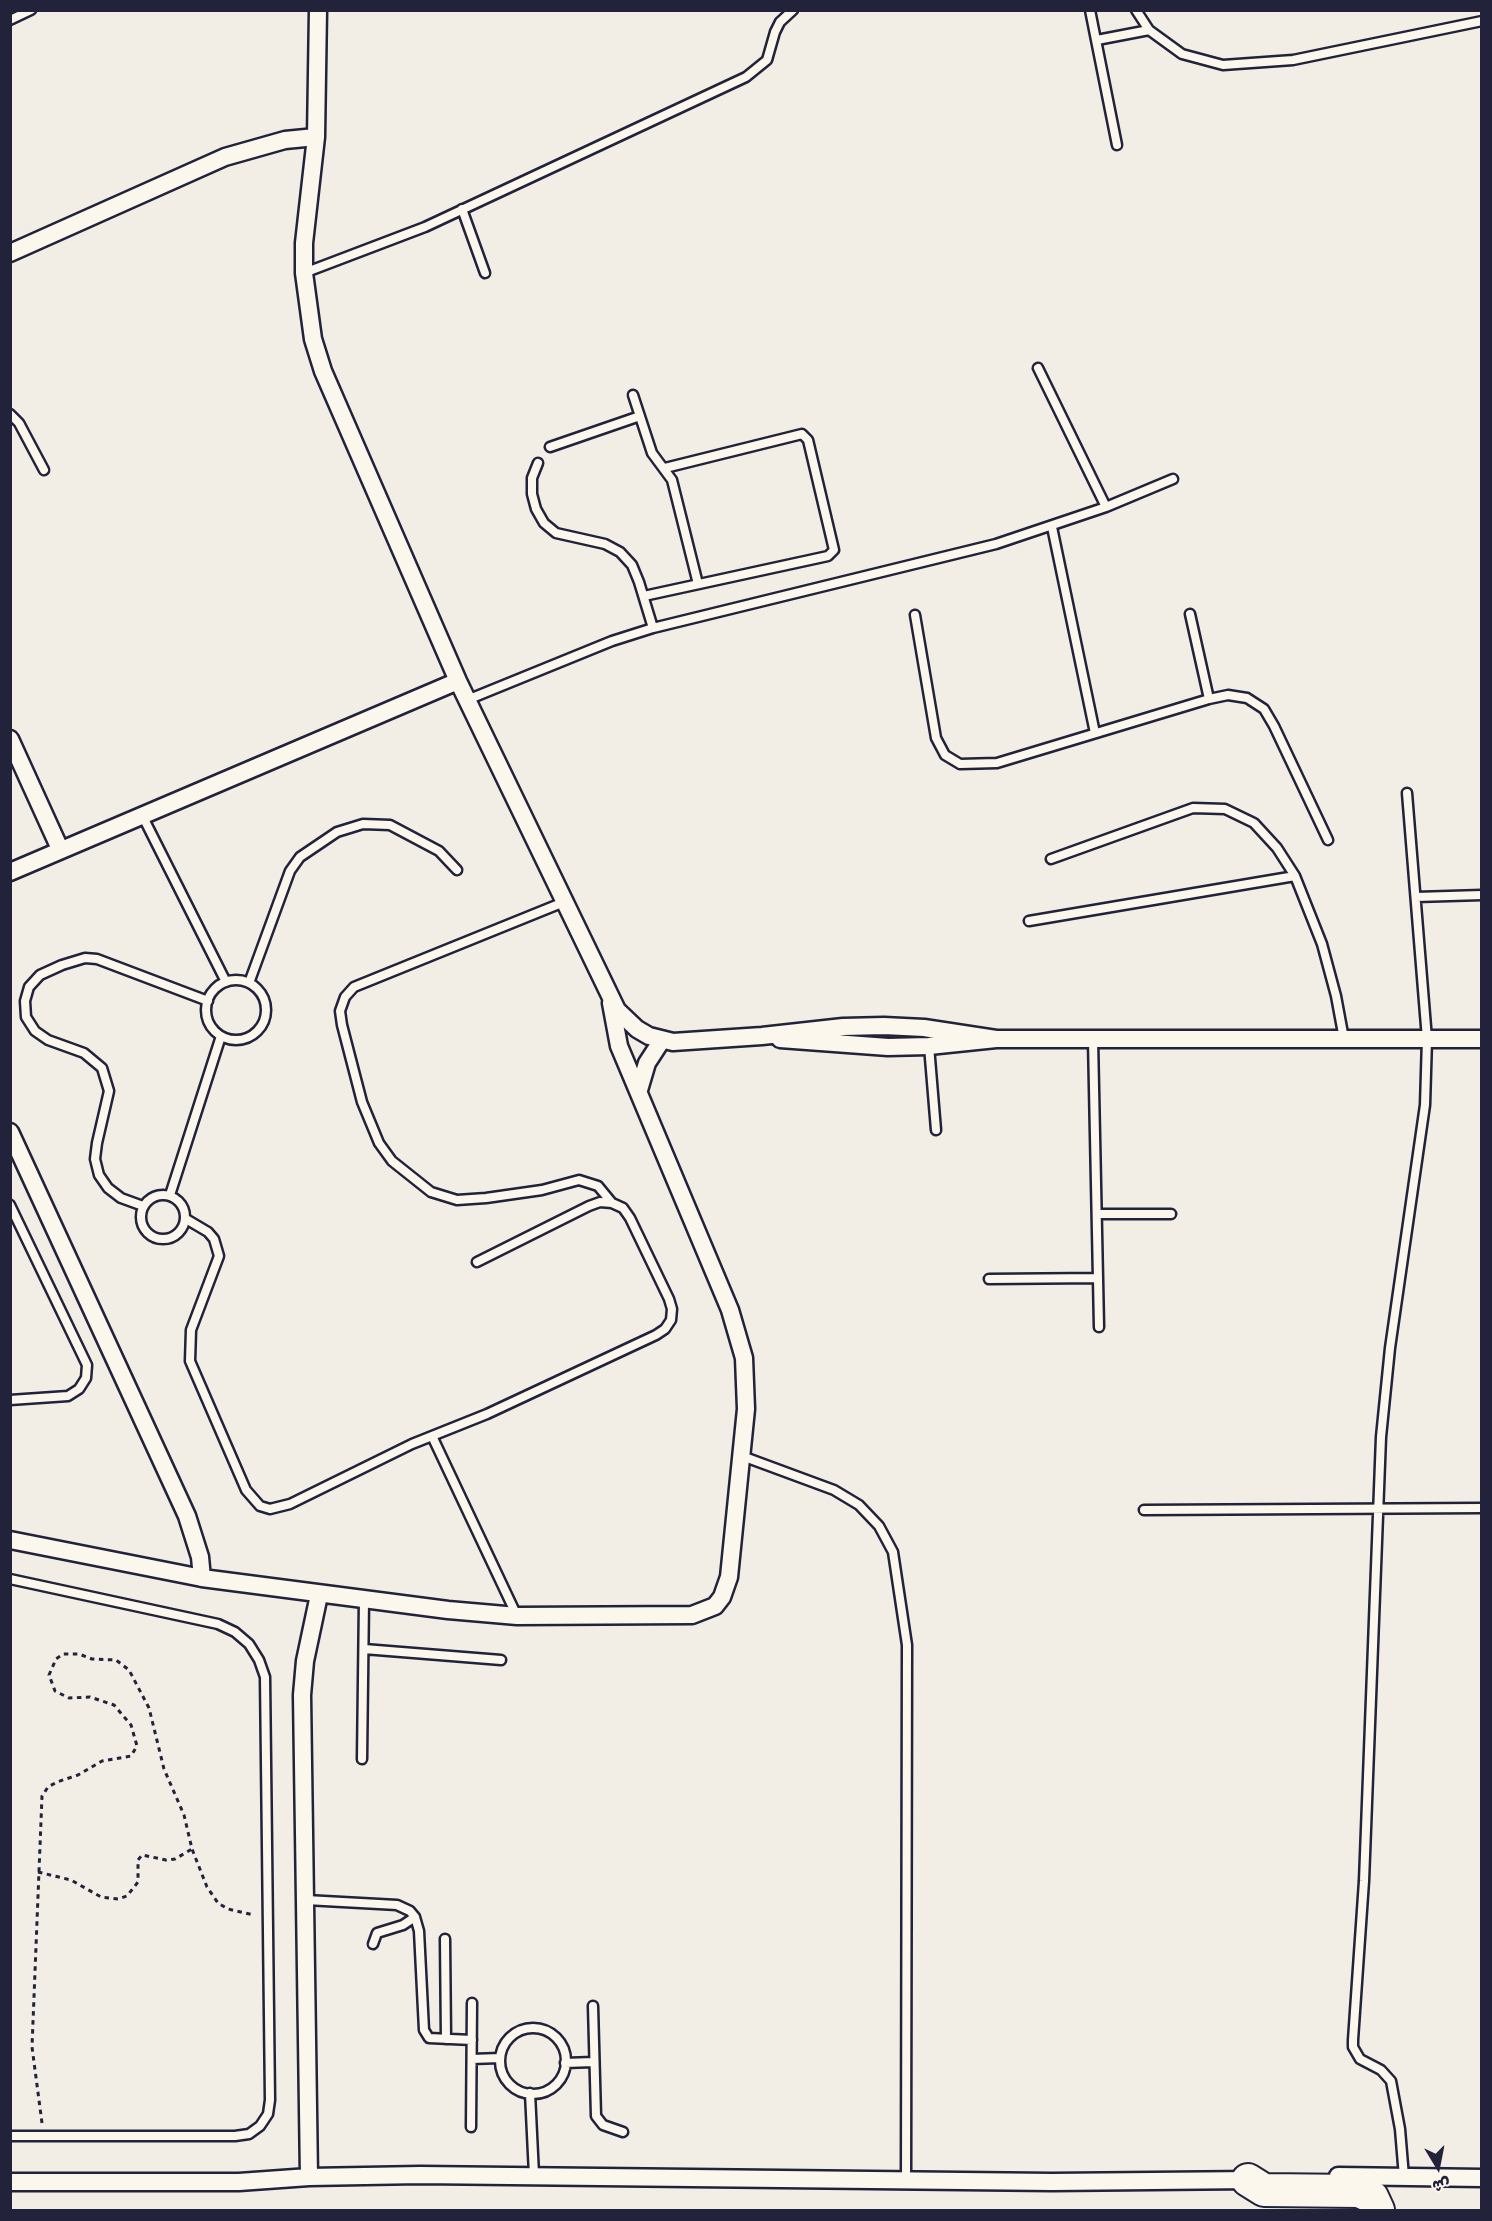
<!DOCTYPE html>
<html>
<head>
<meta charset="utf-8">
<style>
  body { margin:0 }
  #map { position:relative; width:1492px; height:2221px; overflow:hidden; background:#f2eee5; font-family:"Comic Neue","Playpen Sans Arabic",sans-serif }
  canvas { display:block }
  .frame { position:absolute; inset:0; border:12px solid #22223b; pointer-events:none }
  .north { position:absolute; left:1408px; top:2137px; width:60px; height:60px; -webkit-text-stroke:4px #fbf7ec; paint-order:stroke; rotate:170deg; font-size:16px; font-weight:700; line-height:24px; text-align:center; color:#22223b }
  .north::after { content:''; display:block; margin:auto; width:21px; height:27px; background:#22223b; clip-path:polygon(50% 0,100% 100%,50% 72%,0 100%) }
</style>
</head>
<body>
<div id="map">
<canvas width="1492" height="2221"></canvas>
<div class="frame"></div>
<div class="north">ش</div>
</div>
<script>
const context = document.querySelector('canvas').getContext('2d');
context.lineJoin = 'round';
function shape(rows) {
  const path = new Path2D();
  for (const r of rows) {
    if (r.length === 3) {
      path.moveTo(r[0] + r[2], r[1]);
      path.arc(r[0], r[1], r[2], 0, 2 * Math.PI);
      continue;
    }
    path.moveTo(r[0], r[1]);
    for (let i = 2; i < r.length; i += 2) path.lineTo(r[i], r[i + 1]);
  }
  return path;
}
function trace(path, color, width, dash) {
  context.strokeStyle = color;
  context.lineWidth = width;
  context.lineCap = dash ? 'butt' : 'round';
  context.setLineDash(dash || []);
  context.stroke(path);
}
const path = shape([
  [38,1872,71,1880,101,1897,118,1899,127,1896,138,1882,138,1860,142,1855,166,1860,175,1859,192,1849],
  [42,2123,32,2047,42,1796,48,1787,57,1782,78,1775,102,1761,131,1756,137,1746,131,1725,114,1705,90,1697,69,1698,55,1691,49,1675,56,1659,63,1654,79,1654,92,1659,116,1660,129,1670,149,1708,164,1769,184,1815,192,1849,207,1887,218,1903,228,1909,254,1915]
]);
const lane = shape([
  [1090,10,1117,145],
  [1136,10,1149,30,1182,54,1223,65,1293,60,1482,21],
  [10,20,31,10],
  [1097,40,1149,30],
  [462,209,485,273],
  [304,273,425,227,746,77,767,60,775,32,780,22,793,10],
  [1038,368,1106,507],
  [633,395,652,453,672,480,698,584],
  [10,414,19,423,44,470],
  [550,447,640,416],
  [538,463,532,478,532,494,536,509,544,523,556,533,605,544,620,552,632,565,639,582,653,628],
  [1052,527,1095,733],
  [644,596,828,556,834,550,808,440,802,434,665,468],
  [1190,614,1209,699],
  [915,615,936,738,945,755,960,764,997,763,1209,699,1228,695,1247,698,1264,709,1274,726,1328,840],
  [467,700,612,641,653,628,996,544,1106,507,1173,479],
  [142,815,226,982],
  [1051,859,1193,808,1225,809,1254,823,1277,848,1295,876,1322,944,1336,996,1344,1039],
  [1416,897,1482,895],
  [564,902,354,987,345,997,340,1011,342,1025,362,1102,379,1143,392,1161,431,1192,457,1200,486,1198,542,1190,579,1180,598,1186,612,1203],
  [1029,921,1295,876],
  [236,1010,30],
  [249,983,290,871,300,857,337,832,363,824,390,825,439,851,457,870],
  [1093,1040,1099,1327],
  [929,1046,936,1130],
  [163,1217,22],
  [170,1195,221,1036],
  [10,1205,87,1365,86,1378,79,1389,68,1396,10,1400],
  [143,1206,121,1198,108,1188,99,1175,95,1159,97,1143,109,1091,102,1068,84,1053,48,1040,35,1031,26,1017,25,1001,29,987,40,975,62,965,85,958,97,959,208,1001],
  [1097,1214,1171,1214],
  [186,1219,208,1232,214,1239,219,1256,191,1330,190,1361,246,1490,260,1506,270,1509,290,1504,412,1444,487,1414,656,1335,665,1329,671,1320,672,1309,669,1299,630,1218,623,1208,612,1203,600,1202,589,1206,477,1262],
  [989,1279,1098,1278],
  [432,1436,517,1616],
  [742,1456,834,1490,859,1505,879,1526,893,1552,907,1645,906,2180],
  [1144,1510,1482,1508],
  [10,1579,218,1624,235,1632,249,1644,259,1660,265,1677,270,2100,268,2114,260,2126,249,2134,235,2136,10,2136],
  [364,1649,501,1660],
  [362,1759,364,1600],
  [306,1900,397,1905,410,1911,415,1917,419,1931,424,2030,429,2038,472,2040],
  [445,1939,446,2039],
  [373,1944,377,1933,403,1925,415,1917],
  [593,2006,596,2116,603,2125,623,2132],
  [533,2061,33],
  [472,2059,500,2058],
  [565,2063,593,2062],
  [530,2093,534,2175],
  [471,2127,472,2003],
  [1404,2177,1400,2129,1391,2081,1381,2070,1360,2059,1353,2047,1353,2040,1364,1881,1381,1437,1390,1348,1425,1105,1427,1039,1407,793]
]);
const street = shape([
  [318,10,316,137,304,243,304,273,313,339,323,371,458,681,617,1010,637,1029,649,1036,673,1042,762,1036,843,1027,884,1026,924,1028,996,1039],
  [10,253,225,157,285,140,316,137],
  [10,739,60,849],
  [10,872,458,681],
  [780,1039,888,1047,929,1046,996,1039,1482,1039],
  [639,1090,647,1063,662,1040],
  [10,1132,187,1516,200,1557,202,1578],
  [10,1540,202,1578,448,1610,517,1616,692,1615,715,1606,722,1597,729,1577,746,1409,744,1358,730,1310,619,1046,611,1003],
  [1338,2176,1482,2178],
  [309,2177,302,1695,305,1661,319,1595],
  [10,2182,239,2182,309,2177,420,2175,1052,2182,1253,2180]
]);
const highway = shape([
  [1248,2180,1264,2190,1359,2191,1372,2197,1378,2210]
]);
trace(lane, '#22223b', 13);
trace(street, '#22223b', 21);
trace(highway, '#22223b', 36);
trace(path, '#22223b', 3, [4.5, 4.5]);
trace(lane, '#fbf7ec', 8);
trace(street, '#fbf7ec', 16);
trace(highway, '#fbf7ec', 32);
</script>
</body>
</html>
